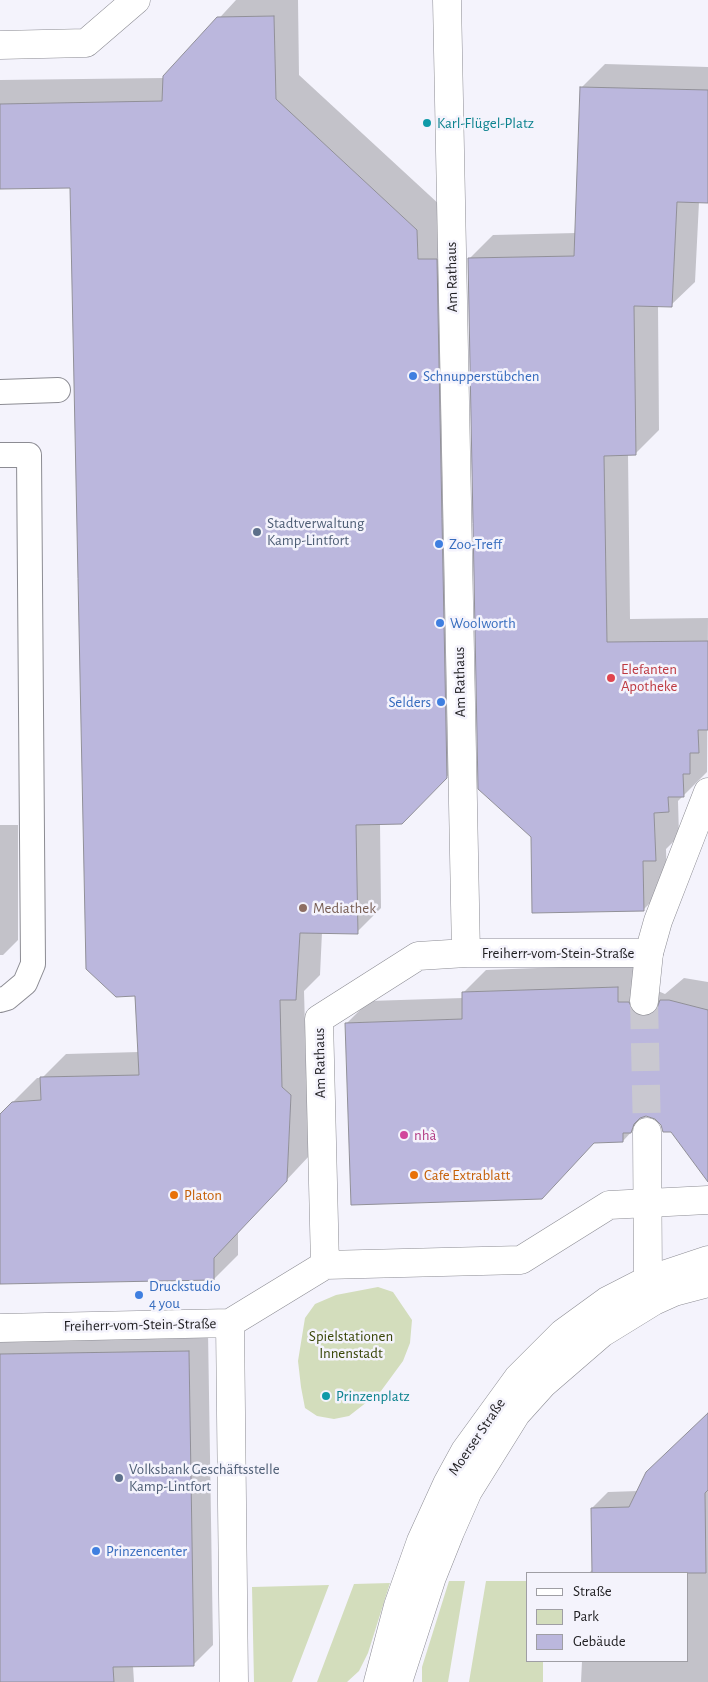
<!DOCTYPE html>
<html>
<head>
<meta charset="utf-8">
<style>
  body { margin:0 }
  #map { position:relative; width:708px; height:1682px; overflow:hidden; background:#f4f3fc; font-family:"Alegreya Sans",sans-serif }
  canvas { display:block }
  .legend { position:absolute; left:526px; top:1572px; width:162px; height:90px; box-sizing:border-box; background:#f4f3fc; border:1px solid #9f9ea4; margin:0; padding:6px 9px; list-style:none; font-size:15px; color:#1f1e21 }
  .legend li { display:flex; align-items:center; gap:10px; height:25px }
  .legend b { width:25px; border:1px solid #9f9ea4 }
</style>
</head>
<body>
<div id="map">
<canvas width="708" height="1682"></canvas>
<ul class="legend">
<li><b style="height:6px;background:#fff"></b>Straße</li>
<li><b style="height:14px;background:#d3ddbc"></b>Park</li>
<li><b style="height:14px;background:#bbb7dd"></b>Gebäude</li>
</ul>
</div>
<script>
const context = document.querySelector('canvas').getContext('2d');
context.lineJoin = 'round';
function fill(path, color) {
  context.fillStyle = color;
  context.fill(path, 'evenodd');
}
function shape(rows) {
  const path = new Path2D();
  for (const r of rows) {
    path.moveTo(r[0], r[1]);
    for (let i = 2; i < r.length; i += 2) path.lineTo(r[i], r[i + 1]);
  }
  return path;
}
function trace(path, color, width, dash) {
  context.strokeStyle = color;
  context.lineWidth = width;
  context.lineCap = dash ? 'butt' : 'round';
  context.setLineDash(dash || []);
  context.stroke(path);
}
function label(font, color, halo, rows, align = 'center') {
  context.font = font + ' "Alegreya Sans",sans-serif';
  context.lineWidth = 5;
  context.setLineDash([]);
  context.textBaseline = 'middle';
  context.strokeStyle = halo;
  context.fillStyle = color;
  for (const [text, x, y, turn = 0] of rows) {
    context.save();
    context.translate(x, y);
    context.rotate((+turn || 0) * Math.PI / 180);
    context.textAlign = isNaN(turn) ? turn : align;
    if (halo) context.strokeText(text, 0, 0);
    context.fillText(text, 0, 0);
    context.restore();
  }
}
const green = shape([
  [378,1287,393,1292,412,1320,410,1343,403,1361,381,1391,349,1416,334,1419,317,1416,305,1408,301,1387,298,1361,305,1318,315,1304,336,1295],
  [449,1581,465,1581,448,1682,422,1682,422,1667],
  [486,1581,527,1581,527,1661,543,1661,543,1682,469,1682],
  [390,1583,368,1653,359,1671,347,1682,317,1682,354,1584],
  [329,1585,292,1682,254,1682,252,1587]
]);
const shadow = shape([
  [236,0,298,0,299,75,441,206,470,753,426,798,380,823,381,908,357,932,322,932,320,975,304,991,306,1062,315,1071,310,1155,238,1232,238,1255,214,1279,0,1283,0,1115,37,1078,42,1078,66,1054,139,1052,71,186,0,188,0,80,164,78],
  [605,64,708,67,708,202,699,202,695,282,671,305,658,305,659,430,635,454,628,454,630,619,708,618,707,772,678,801,679,836,666,849,667,886,643,910,532,836,469,259,493,235,576,233,581,88],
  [0,825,18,825,18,940,3,955,0,955],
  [640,964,658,991,665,994,684,978,708,982,708,1180,672,1130,656,1118,647,1115,623,1141,346,1024,369,1001,463,998,463,993,486,970],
  [208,1331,213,1645,193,1665,133,1666,134,1682,0,1682,0,1334],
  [708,1414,708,1682,581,1682,582,1661,687,1661,687,1573,589,1573,593,1569,592,1508,608,1492,638,1491]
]);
const building = shape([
  [274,16,276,99,417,230,418,259,437,259,447,778,402,824,356,825,358,934,300,933,296,1000,280,1000,282,1087,291,1095,287,1181,214,1258,214,1280,0,1284,0,1114,12,1102,41,1100,40,1077,139,1075,135,996,116,997,86,969,70,188,0,189,0,104,162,101,163,76,217,17,274,16],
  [580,87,708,90,708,203,677,202,672,307,634,306,636,455,604,456,607,642,708,641,708,730,698,730,699,753,690,753,690,774,683,774,684,797,668,797,669,812,654,813,656,861,643,861,644,911,532,913,531,837,478,789,468,258,574,256,580,87],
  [618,987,618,1002,629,1002,634,1013,642,1016,650,1015,656,1011,660,1000,669,1000,708,1010,708,1182,671,1132,663,1132,661,1125,655,1119,646,1116,640,1118,634,1124,631,1133,623,1133,623,1142,594,1143,542,1199,351,1205,345,1023,462,1019,462,992,618,987],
  [189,1351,194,1666,113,1667,114,1682,0,1682,0,1354,189,1351],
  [708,1413,708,1490,705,1493,706,1573,592,1573,591,1508,629,1507,646,1472,708,1413]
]);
const minorTunnel = shape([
  [644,1001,647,1132]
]);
const service = shape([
  [0,392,58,390],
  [0,455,29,455,33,964,25,983,7,998,0,1000]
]);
const pedestrian = shape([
  [0,45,86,43,136,0],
  [466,953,649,953],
  [325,1265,319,1019,418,956,466,953,447,0],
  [230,1323,234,1682],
  [0,1328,230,1323,325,1265,521,1260,609,1205,708,1200]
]);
const minor = shape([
  [644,1001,649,953,658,921,708,792],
  [647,1132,648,1280]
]);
const secondary = shape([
  [378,1682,398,1606,421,1541,447,1484,465,1451,518,1378,563,1333,607,1301,648,1280,708,1260],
  [398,1682,432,1577,450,1532,468,1491,516,1414,543,1384,602,1333,654,1301,674,1292,708,1283]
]);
const markers = [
  [427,123,5,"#0f9aa8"],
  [413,376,5,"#3f7fe0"],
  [257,532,5,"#5c6f8a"],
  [439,544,5,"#3f7fe0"],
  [440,623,5,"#3f7fe0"],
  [611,678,5,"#e0444e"],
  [441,702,5,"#3f7fe0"],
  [303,908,5,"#8d6e63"],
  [404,1135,5,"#d1479c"],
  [414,1175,5,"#e8710a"],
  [174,1195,5,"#e8710a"],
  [139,1295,5,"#3f7fe0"],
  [326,1396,5,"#0f9aa8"],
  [119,1478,5,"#5c6f8a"],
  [96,1551,5,"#3f7fe0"]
];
const cultureNames = [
  ["Karl-Flügel-Platz",437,123],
  ["Prinzenplatz",336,1396]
];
const streetNames = [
  ["Am Rathaus",452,277,-91],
  ["Am Rathaus",460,682,-91],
  ["Freiherr-vom-Stein-Straße",558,953],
  ["Am Rathaus",320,1063,-91],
  ["Freiherr-vom-Stein-Straße",140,1325,-1],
  ["Moerser Straße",477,1437,-56]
];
const shopNames = [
  ["Schnupperstübchen",423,376],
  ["Zoo-Treff",449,544],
  ["Woolworth",450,623],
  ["Selders",431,702,"right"],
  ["Druckstudio",149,1286],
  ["4 you",149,1303],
  ["Prinzencenter",106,1551]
];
const serviceNames = [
  ["Stadtverwaltung",267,523],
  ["Kamp-Lintfort",267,540],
  ["Volksbank Geschäftsstelle",129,1469],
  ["Kamp-Lintfort",129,1486]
];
const healthNames = [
  ["Elefanten",621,669],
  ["Apotheke",621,686]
];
const educationNames = [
  ["Mediathek",313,908]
];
const hotelNames = [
  ["nhà",414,1135]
];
const foodNames = [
  ["Cafe Extrablatt",424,1175],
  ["Platon",184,1195]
];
const parkNames = [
  ["Spielstationen",351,1336],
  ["Innenstadt",351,1353]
];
fill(green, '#d3ddbc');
fill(shadow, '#0003');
fill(building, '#bbb7dd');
trace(building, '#919098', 1);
trace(minorTunnel, '#c9c8d0', 28, [28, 14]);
trace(service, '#8c8c93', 26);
trace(pedestrian, '#8c8c93', 29);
trace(minor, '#8c8c93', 29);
trace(secondary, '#8c8c93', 29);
trace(service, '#fff', 24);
trace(pedestrian, '#fff', 28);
trace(minor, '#fff', 28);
trace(secondary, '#fff', 28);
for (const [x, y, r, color] of markers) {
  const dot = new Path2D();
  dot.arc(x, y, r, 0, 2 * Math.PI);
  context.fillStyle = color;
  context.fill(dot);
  trace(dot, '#f4f3fc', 2);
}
label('15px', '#0d838f', '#f4f3fc', cultureNames, 'left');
label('15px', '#1f1e21', '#f4f3fc', streetNames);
label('15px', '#366cbe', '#f4f3fc', shopNames, 'left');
label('15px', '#4e5e75', '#f4f3fc', serviceNames, 'left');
label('15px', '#be3a42', '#f4f3fc', healthNames, 'left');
label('15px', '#785e54', '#f4f3fc', educationNames, 'left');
label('15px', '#b23c85', '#f4f3fc', hotelNames, 'left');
label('15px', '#c56008', '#f4f3fc', foodNames, 'left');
label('15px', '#394607', '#f4f3fc', parkNames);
</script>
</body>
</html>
